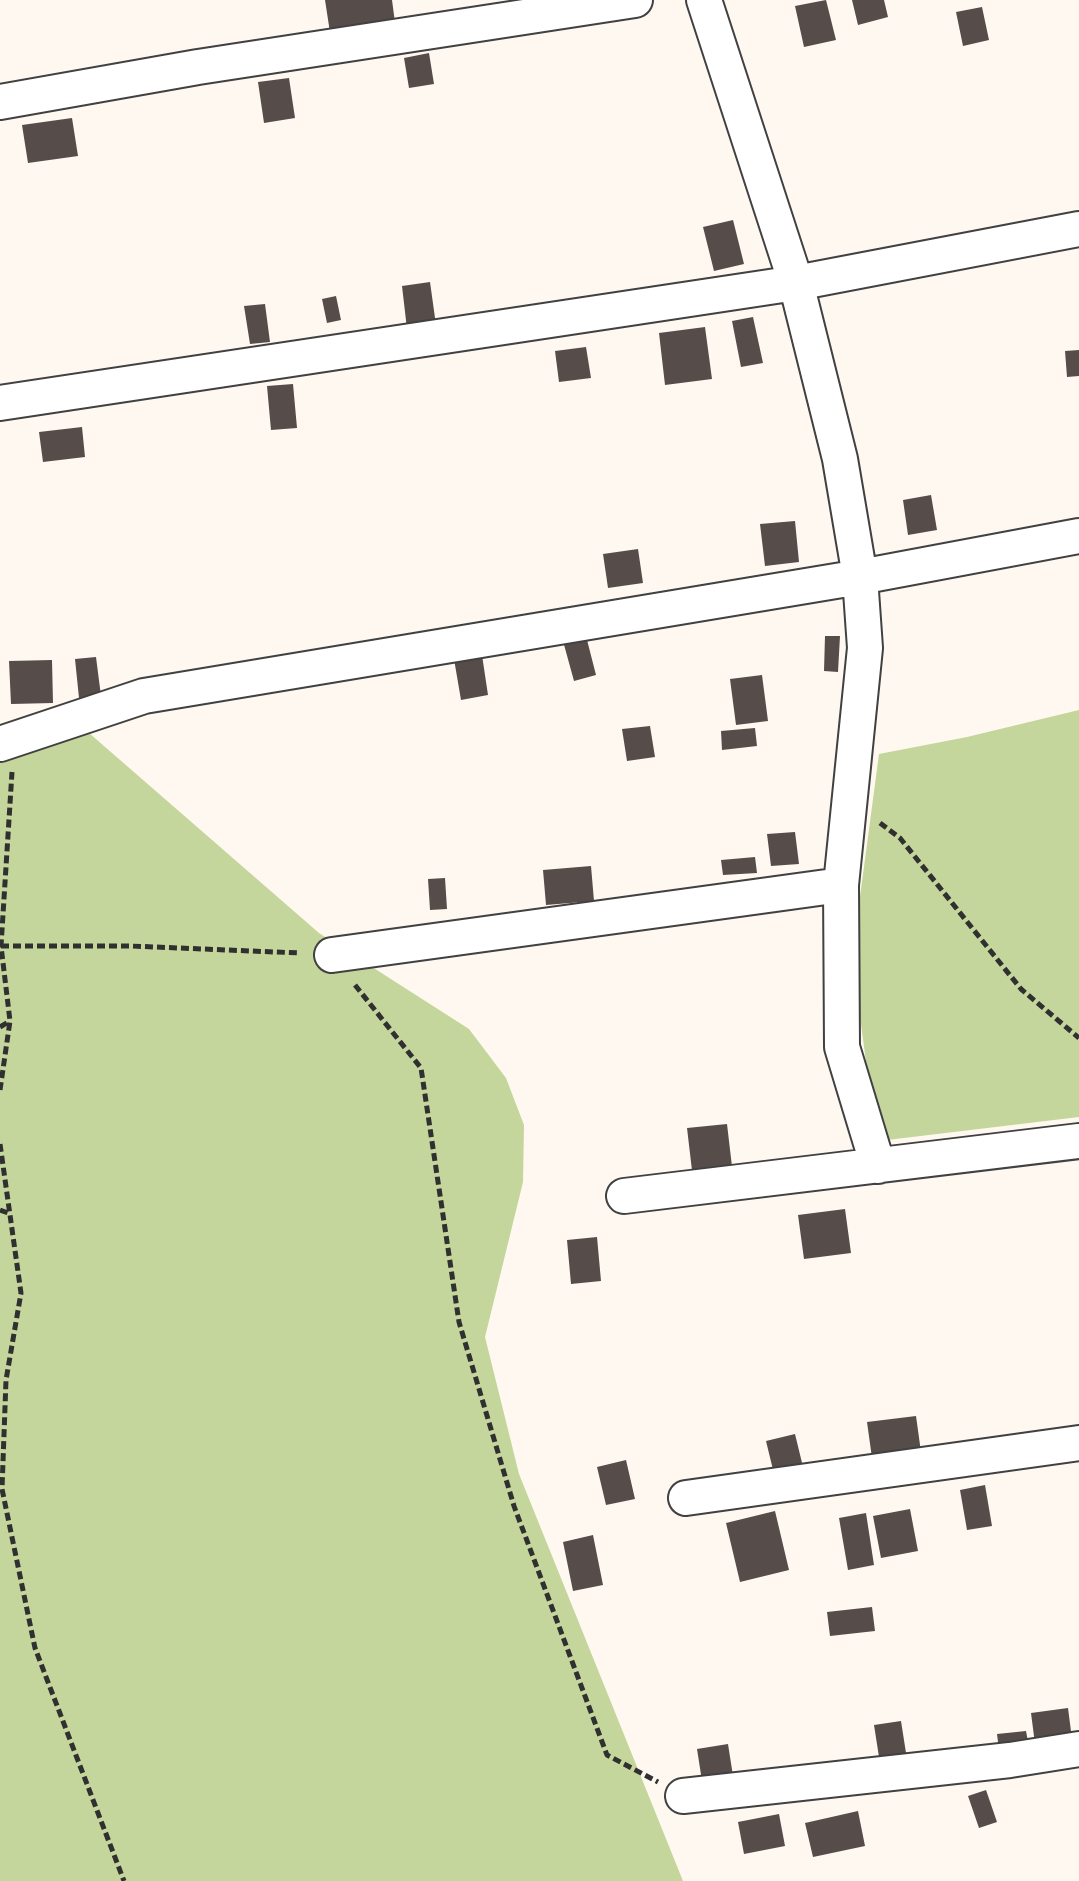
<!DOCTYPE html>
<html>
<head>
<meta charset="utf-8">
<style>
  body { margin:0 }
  canvas { display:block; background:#fef8f0 }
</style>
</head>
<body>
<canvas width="1079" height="1881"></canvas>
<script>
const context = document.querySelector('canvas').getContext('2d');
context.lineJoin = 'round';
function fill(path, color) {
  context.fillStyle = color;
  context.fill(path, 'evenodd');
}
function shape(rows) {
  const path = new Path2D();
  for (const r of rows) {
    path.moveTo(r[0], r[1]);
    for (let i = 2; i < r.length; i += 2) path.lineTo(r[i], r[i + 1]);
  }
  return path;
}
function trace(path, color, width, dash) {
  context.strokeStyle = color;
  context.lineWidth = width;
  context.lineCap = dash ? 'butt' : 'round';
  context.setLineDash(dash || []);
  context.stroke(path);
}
const forest = shape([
  [1079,710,1079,1117,887,1140,869,1084,852,957,879,754,967,737],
  [81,726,319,933,469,1029,506,1078,524,1125,523,1182,485,1337,519,1474,683,1881,0,1881,0,756]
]);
const building = shape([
  [325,0,392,0,396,30,331,39],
  [826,0,836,40,804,47,795,6],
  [852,0,884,0,888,17,858,25],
  [982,7,989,40,963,46,956,12],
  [429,53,434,84,409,88,404,58],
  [289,78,295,118,264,123,258,82],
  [72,118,78,156,28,163,22,125],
  [733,220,744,264,714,271,703,227],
  [430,282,436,325,407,329,402,286],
  [336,296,341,320,327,323,322,299],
  [265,304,270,342,250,344,244,306],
  [753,317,763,363,741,367,732,321],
  [705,327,712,379,665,385,659,333],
  [586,347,591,378,559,382,555,351],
  [1079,350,1079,376,1067,377,1065,351],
  [293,384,297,428,271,430,267,386],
  [82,427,85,457,43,462,39,432],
  [931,495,937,530,908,535,903,500],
  [795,521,799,562,765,566,760,524],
  [638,549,643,583,608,588,603,554],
  [586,636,596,675,574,681,563,641],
  [825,636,840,636,838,672,824,671],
  [482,655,488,695,461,700,454,659],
  [96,657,101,696,79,698,75,659],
  [52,660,53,703,11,704,9,661],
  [762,675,768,721,736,725,730,679],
  [650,726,655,757,627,761,622,729],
  [755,728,757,746,722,750,721,731],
  [795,832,799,864,771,866,767,834],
  [755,857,757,873,723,875,721,860],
  [591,866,594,901,546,905,543,870],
  [445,878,447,909,430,910,428,879],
  [727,1124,733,1175,693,1179,687,1128],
  [845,1209,851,1253,804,1259,798,1215],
  [597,1237,601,1281,571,1284,567,1240],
  [916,1416,921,1452,872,1458,867,1422],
  [795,1434,804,1471,775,1478,766,1441],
  [626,1460,635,1499,606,1505,597,1467],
  [985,1485,992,1526,967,1530,960,1490],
  [910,1509,918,1551,881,1558,873,1516],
  [775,1511,789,1570,740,1582,726,1523],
  [866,1513,874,1565,848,1570,839,1518],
  [593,1535,603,1585,573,1591,563,1542],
  [872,1607,875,1631,830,1636,827,1612],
  [1068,1708,1072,1739,1035,1744,1031,1713],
  [901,1721,906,1753,879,1757,874,1725],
  [1026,1731,1029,1747,999,1750,997,1734],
  [728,1744,733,1776,702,1781,697,1749],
  [986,1790,997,1822,979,1828,968,1796],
  [858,1811,865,1846,813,1857,805,1823],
  [779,1814,785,1846,744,1854,738,1822]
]);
const path = shape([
  [880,823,900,838,1021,989,1079,1038],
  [1,946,130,946,300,953],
  [355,985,421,1068,459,1322,514,1506,607,1755,658,1782],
  [0,1027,10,1021],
  [0,1090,10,1021,1,946,12,772],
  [0,1144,21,1293,6,1380,2,1489,35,1648,124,1881],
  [0,1210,11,1214]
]);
const minor = shape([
  [704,0,796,283,840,459,860,577,865,648,841,885,842,1047,878,1166],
  [0,102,198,67,635,0],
  [0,403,796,283,1079,229],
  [0,744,144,696,860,577,1079,536],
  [332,955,841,885],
  [624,1196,1079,1141],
  [686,1498,1079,1443],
  [683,1796,1010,1760,1079,1749]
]);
fill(forest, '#c4d69c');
fill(building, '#564d4b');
trace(minor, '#414141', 38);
trace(path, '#303030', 5, [8, 4]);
trace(minor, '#fff', 34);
</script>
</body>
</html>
